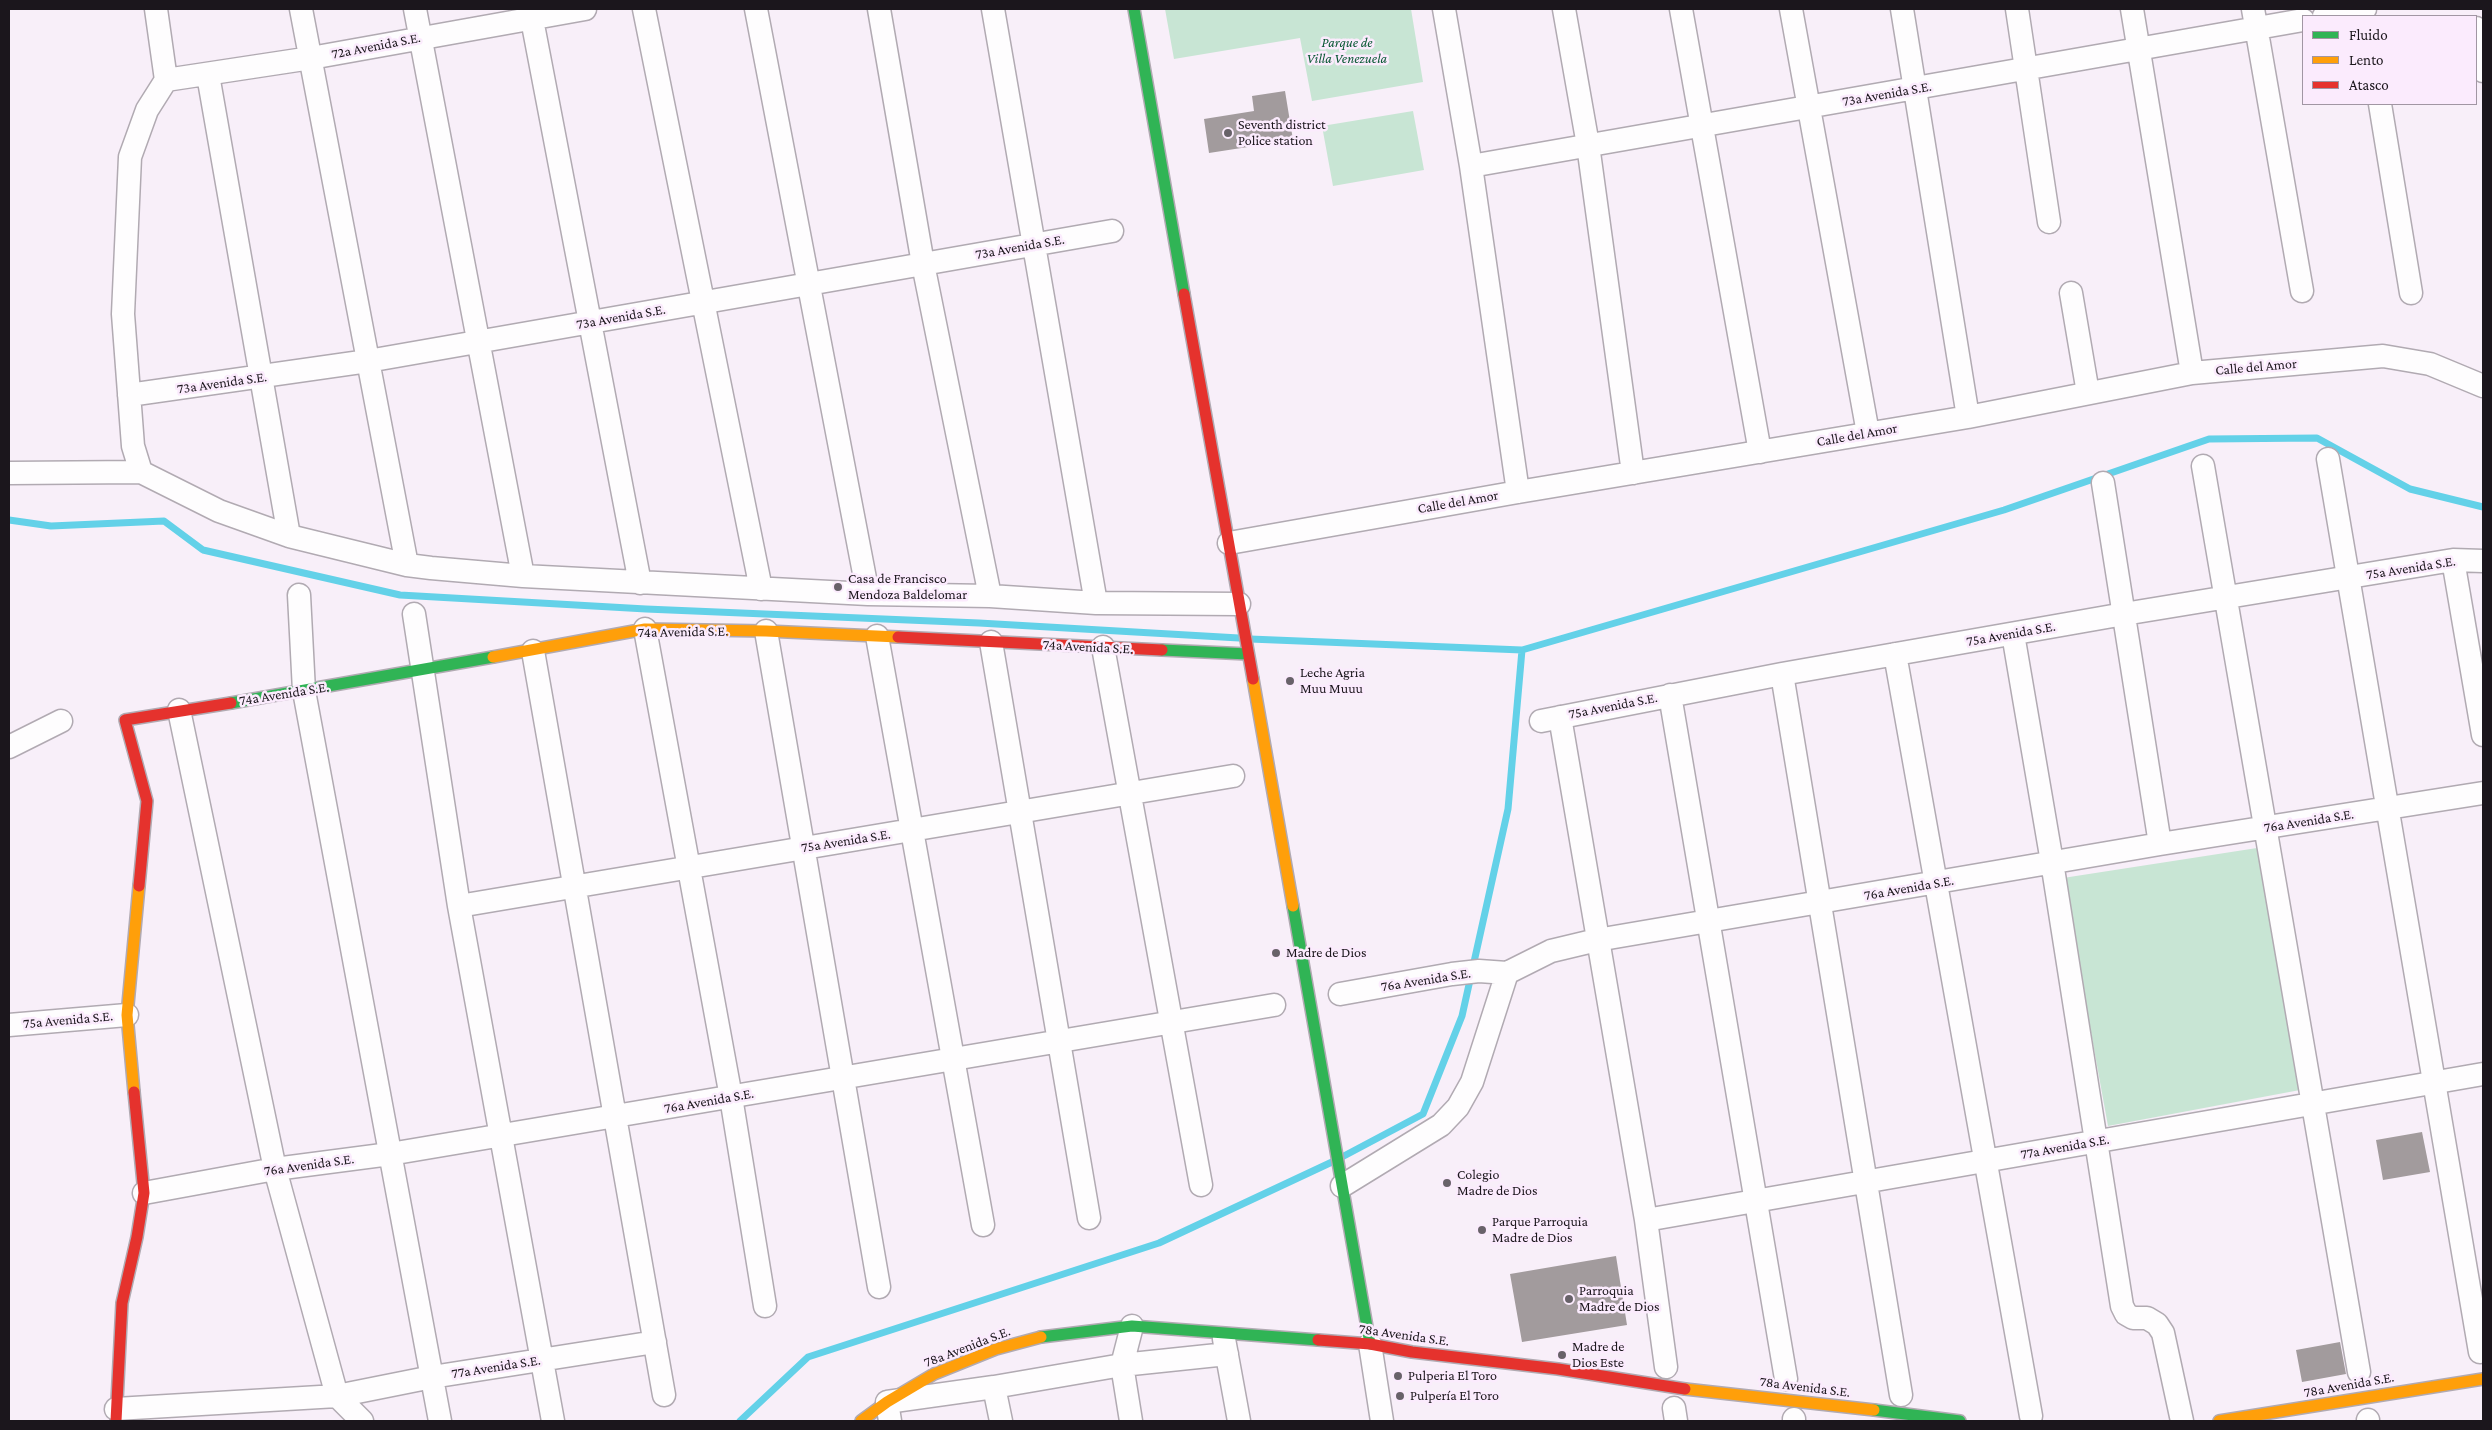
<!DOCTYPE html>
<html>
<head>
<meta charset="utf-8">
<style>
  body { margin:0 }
  #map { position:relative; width:2492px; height:1430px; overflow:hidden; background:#f8eff9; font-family:"Crimson Pro",serif }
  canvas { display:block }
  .frame { position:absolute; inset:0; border:10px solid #1b161c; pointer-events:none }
  .legend { position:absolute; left:2302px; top:15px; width:175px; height:90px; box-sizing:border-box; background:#fbebfd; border:1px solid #a196a3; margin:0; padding:6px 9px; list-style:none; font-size:15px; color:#1b161c }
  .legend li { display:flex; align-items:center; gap:10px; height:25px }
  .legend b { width:25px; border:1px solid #a196a3 }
</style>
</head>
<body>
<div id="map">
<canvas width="2492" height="1430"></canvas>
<div class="frame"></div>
<ul class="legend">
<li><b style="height:6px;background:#30b455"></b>Fluido</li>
<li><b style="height:6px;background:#ff9f0a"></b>Lento</li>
<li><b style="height:6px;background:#e5322d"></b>Atasco</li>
</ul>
</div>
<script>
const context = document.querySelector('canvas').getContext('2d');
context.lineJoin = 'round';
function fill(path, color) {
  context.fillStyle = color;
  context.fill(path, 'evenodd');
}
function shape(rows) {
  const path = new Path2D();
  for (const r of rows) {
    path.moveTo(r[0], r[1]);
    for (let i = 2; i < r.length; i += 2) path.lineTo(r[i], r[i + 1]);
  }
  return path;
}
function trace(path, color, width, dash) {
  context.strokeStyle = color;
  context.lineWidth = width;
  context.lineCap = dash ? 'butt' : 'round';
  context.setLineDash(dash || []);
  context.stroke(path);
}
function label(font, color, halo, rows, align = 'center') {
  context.font = font + ' "Crimson Pro",serif';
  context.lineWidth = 5;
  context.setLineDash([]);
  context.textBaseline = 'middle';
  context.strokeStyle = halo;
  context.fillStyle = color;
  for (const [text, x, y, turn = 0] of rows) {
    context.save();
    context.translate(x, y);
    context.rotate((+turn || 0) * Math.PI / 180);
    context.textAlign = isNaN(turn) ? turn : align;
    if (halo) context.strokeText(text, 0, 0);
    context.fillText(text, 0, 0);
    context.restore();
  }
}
const green = shape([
  [1165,9,1411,9,1423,82,1312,101,1300,38,1174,59],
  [1413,111,1424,170,1333,186,1322,126],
  [2257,848,2300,1090,2108,1126,2063,878]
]);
const stream = shape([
  [9,520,51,526,164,521,203,550,400,595,646,609,979,623,1239,638],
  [1250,639,1522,650,2004,510,2209,439,2317,438,2410,489,2483,507],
  [1342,1157,1423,1114,1462,1016,1508,809,1522,650],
  [740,1421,808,1357,1159,1243,1332,1162]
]);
const building = shape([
  [1285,91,1293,140,1209,153,1204,119,1254,111,1252,96],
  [2422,1132,2430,1172,2383,1180,2376,1140],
  [1616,1256,1627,1325,1522,1342,1510,1274],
  [2340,1342,2346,1374,2302,1382,2296,1350]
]);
const street = shape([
  [301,9,407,565],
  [415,9,523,576],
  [530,9,640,583],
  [644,9,761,589],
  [756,9,868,594],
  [879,9,923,264,990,596],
  [993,9,1096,603],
  [1444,9,1471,166,1518,492],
  [1564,9,1588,145,1633,473],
  [1681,9,1760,452],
  [1791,9,1868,433],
  [1902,9,1968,417],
  [2017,9,2049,222],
  [2132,9,2192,373],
  [2253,9,2302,291],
  [2324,16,2365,9],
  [2476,28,2483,71],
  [208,75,289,536],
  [166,80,311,58,585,9],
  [2380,104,2411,293],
  [1471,166,2303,20],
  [2071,293,2088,393],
  [129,395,368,361,1112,231],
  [2328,459,2480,1352],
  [2203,466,2359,1372],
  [141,472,133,446,123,314,130,157,147,110,166,80,156,9],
  [9,473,141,472,219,511,289,536,407,565,431,568,523,576,868,594,990,596,1096,603,1239,604],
  [2103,483,2160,844],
  [1229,543,1518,492,1968,417,2192,373,2383,356,2430,364,2483,386],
  [2453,560,2483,735],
  [299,595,304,691,440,1421],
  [414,614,459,906,553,1421],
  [645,629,731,1097,765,1306],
  [766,631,879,1287],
  [2013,634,2052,862,2122,1306,2126,1314,2133,1318,2147,1318,2157,1324,2163,1333,2182,1421],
  [877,636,983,1225],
  [991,642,1089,1218],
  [1103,647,1201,1185],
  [533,651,664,1395],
  [1895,654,2031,1416],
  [1782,674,1901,1395],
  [1670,695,1786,1379],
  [179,710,275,1169,337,1396,362,1421],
  [1560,717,1646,1220,1666,1367],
  [1541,721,1782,674,2124,614,2453,560,2483,561],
  [9,747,61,721],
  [459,906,1233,776],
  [1340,994,1452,974,1479,971,1507,973,1551,951,1597,940,2160,844,2483,793],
  [9,1025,127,1015],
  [1342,1186,1441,1125,1458,1107,1472,1082,1507,973],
  [144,1193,275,1169,390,1154,1274,1005],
  [1646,1220,2483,1074],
  [1224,1339,1239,1421],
  [1370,1344,1382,1421],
  [994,1387,1001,1421],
  [1674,1408,1676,1421],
  [116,1409,337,1396,432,1377,655,1342],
  [1794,1419,1794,1421],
  [2368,1420,2368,1421],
  [890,1421,887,1402,994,1387,1122,1365,1132,1326],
  [1131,1421,1122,1365,1227,1354]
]);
const fast = shape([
  [1134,9,1184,294],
  [1162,650,1248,654],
  [231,703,493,657],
  [1293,906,1370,1344],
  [1041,1337,1132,1326,1318,1340],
  [1874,1410,1960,1421]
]);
const slow = shape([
  [493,657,645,629,766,631,898,637],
  [1253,679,1293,906],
  [134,1092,127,1015,139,886],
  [1685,1389,1874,1410],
  [861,1421,887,1402,934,1374,996,1349,1041,1337],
  [2219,1421,2483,1379]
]);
const jam = shape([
  [1184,294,1253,679],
  [898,637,1162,650],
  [139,886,147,801,125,720,231,703],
  [1318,1340,1370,1344,1412,1352,1558,1369,1685,1389],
  [116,1421,122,1303,137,1237,144,1193,134,1092]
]);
const markers = [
  [1228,133,5,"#686269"],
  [838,587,5,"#686269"],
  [1290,681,5,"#686269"],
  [1276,953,5,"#686269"],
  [1447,1183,5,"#686269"],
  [1482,1230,5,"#686269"],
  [1569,1299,5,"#686269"],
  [1562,1355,5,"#686269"],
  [1398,1376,5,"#686269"],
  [1400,1396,5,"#686269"]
];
const parkNames = [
  ["Parque de",1347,43],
  ["Villa Venezuela",1347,59]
];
const streetNames = [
  ["72a Avenida S.E.",376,46,-11],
  ["73a Avenida S.E.",1887,94,-10],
  ["73a Avenida S.E.",1020,247,-10],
  ["73a Avenida S.E.",621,317,-10],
  ["Calle del Amor",2256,367,-5],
  ["73a Avenida S.E.",222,383,-8],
  ["Calle del Amor",1857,435,-10],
  ["Calle del Amor",1458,502,-10],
  ["75a Avenida S.E.",2411,568,-9],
  ["74a Avenida S.E.",683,632,-1],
  ["75a Avenida S.E.",2011,634,-10],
  ["74a Avenida S.E.",1088,647,3],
  ["74a Avenida S.E.",284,694,-9],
  ["75a Avenida S.E.",1613,706,-11],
  ["76a Avenida S.E.",2309,821,-9],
  ["75a Avenida S.E.",846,841,-9],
  ["76a Avenida S.E.",1909,888,-10],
  ["76a Avenida S.E.",1426,980,-9],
  ["75a Avenida S.E.",68,1020,-5],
  ["76a Avenida S.E.",709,1101,-10],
  ["77a Avenida S.E.",2065,1147,-10],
  ["76a Avenida S.E.",309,1165,-8],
  ["78a Avenida S.E.",1404,1335,8],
  ["78a Avenida S.E.",967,1347,-21],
  ["77a Avenida S.E.",496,1367,-9],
  ["78a Avenida S.E.",2349,1385,-10],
  ["78a Avenida S.E.",1805,1387,7]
];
const poiNames = [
  ["Seventh district",1238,125],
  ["Police station",1238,141],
  ["Casa de Francisco",848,579],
  ["Mendoza Baldelomar",848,595],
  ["Leche Agria",1300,673],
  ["Muu Muuu",1300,689],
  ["Madre de Dios",1286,953],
  ["Colegio",1457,1175],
  ["Madre de Dios",1457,1191],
  ["Parque Parroquia",1492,1222],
  ["Madre de Dios",1492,1238],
  ["Parroquia",1579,1291],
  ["Madre de Dios",1579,1307],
  ["Madre de",1572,1347],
  ["Dios Este",1572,1363],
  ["Pulperia El Toro",1408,1376],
  ["Pulpería El Toro",1410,1396]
];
fill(green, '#c8e5d4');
trace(stream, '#63d1e8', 7);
fill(building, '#a29b9d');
trace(street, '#b1aab2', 25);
trace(fast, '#b1aab2', 14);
trace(slow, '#b1aab2', 14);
trace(jam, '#b1aab2', 14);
trace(street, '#fefdfe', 22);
trace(fast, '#30b455', 11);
trace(slow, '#ff9f0a', 11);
trace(jam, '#e5322d', 11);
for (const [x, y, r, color] of markers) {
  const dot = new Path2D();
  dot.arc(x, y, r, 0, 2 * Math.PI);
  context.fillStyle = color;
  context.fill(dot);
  trace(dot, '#fbebfd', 2);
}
label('italic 14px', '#095834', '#fbebfd', parkNames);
label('14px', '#1b161c', '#fbebfd', streetNames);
label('14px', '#1b161c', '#fbebfd', poiNames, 'left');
</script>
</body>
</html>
